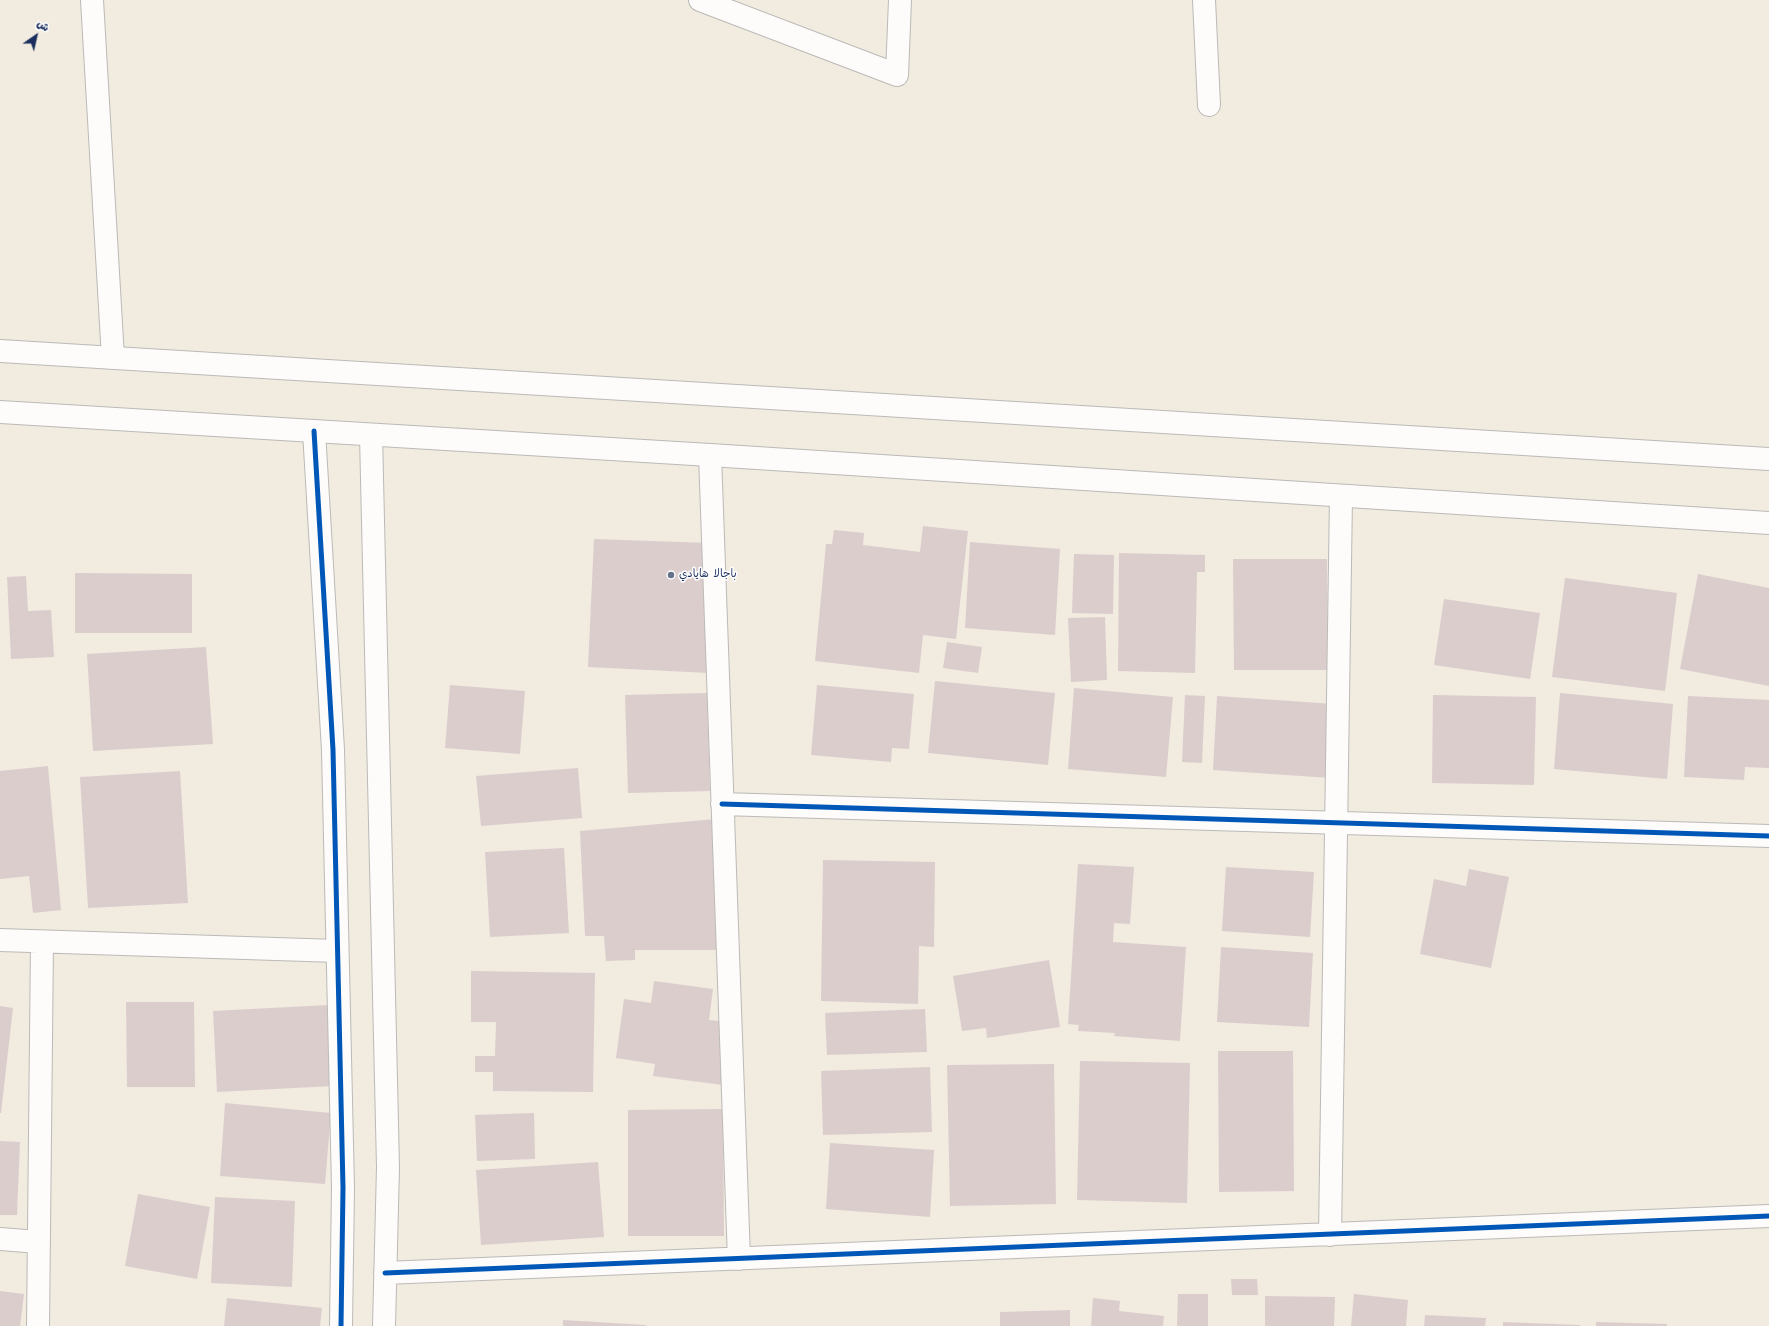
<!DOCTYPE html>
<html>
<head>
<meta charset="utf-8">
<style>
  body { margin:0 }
  #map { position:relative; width:1769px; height:1326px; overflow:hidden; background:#f1ebe0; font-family:Kalam,"Playpen Sans Arabic",sans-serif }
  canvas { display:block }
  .north { position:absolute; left:16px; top:16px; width:40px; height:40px; -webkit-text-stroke:3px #fff; paint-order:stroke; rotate:34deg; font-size:11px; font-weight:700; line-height:16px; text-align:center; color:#1b2f5e }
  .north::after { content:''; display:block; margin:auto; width:14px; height:18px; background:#1b2f5e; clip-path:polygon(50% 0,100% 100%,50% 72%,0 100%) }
</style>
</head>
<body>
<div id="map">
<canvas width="1769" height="1326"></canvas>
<div class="north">ش</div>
</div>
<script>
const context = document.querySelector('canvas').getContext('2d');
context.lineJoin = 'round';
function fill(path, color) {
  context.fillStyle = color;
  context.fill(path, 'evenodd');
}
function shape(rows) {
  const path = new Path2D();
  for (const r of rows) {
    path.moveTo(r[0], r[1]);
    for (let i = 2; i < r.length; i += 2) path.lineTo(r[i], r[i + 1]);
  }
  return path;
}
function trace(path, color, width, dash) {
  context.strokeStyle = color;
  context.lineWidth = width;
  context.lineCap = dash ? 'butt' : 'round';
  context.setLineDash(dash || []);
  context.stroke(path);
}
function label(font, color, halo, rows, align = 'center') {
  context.font = font + ' Kalam,"Playpen Sans Arabic",sans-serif';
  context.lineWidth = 3;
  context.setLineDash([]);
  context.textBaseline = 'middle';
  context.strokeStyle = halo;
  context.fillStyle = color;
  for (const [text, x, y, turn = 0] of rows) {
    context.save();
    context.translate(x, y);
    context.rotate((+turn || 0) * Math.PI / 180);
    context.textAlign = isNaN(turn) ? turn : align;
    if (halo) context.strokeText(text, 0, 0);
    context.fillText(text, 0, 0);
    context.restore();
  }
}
const building = shape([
  [923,526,968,531,956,639,923,635,919,673,815,661,826,544,832,544,834,530,864,533,863,545,920,552],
  [594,539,709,543,709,673,588,667],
  [970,542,1060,549,1055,635,965,628],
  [1119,553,1205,555,1205,572,1197,572,1195,673,1118,671],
  [1074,554,1114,555,1113,614,1072,613],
  [1233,559,1327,559,1328,670,1234,670],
  [75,573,192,574,192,633,75,633],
  [1698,574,1769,588,1769,686,1680,669],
  [26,576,28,611,51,610,54,657,11,659,7,577],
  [1565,578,1677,593,1665,691,1552,677],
  [1444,599,1540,613,1530,679,1434,665],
  [1105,617,1107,680,1071,682,1068,618],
  [947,642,982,647,978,673,943,668],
  [206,647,213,744,93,751,87,654],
  [935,681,1055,693,1048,765,928,753],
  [450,685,525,691,520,754,445,748],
  [817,685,914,694,909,749,892,748,891,762,811,755],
  [1074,688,1173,697,1166,777,1068,769],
  [707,693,710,791,628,793,625,695],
  [1560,693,1673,704,1667,779,1554,769],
  [1185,695,1205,696,1202,763,1182,762],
  [1433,695,1536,697,1534,785,1432,783],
  [1217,696,1334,704,1330,778,1213,770],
  [1688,696,1769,700,1769,768,1745,767,1744,780,1684,777],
  [48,766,61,910,33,913,29,876,0,879,0,771],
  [578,768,582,818,481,826,476,776],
  [180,771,188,903,88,908,80,777],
  [716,819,720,950,635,950,635,960,606,961,604,936,585,936,580,831],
  [564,848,569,933,490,937,485,852],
  [823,860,935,862,934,947,919,946,918,1004,821,1001],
  [1078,864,1134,867,1130,924,1114,923,1113,942,1186,947,1180,1041,1114,1036,1115,1033,1078,1031,1079,1025,1068,1024],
  [1226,867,1314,872,1310,937,1222,931],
  [1469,869,1509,877,1491,968,1420,954,1434,879,1466,886],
  [1221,947,1313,953,1309,1027,1217,1022],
  [1049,960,1060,1027,987,1038,986,1028,962,1031,953,976],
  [471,971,595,973,593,1092,493,1091,493,1072,475,1072,475,1056,495,1056,496,1022,471,1022],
  [654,981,713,989,709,1020,727,1022,723,1085,653,1076,655,1064,616,1058,624,999,651,1003],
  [126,1002,194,1002,195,1087,127,1087],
  [328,1005,333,1086,217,1092,213,1011],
  [0,1006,13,1008,1,1113,0,1113],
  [925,1009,927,1052,827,1055,825,1013],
  [1218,1051,1293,1051,1294,1191,1219,1192],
  [1080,1061,1190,1063,1187,1203,1077,1200],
  [1054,1064,1056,1204,950,1206,947,1065],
  [930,1067,932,1132,823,1135,821,1071],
  [225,1103,331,1113,325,1184,220,1176],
  [723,1109,724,1236,628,1236,628,1110],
  [534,1113,535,1159,477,1161,475,1115],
  [0,1141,20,1142,17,1215,0,1215],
  [830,1143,934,1150,930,1217,826,1209],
  [598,1162,604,1237,481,1245,476,1170],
  [138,1194,210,1207,197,1279,125,1266],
  [215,1197,295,1201,292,1287,211,1283],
  [1231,1279,1257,1279,1258,1295,1232,1295],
  [0,1291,24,1294,20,1326,0,1326],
  [1178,1294,1208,1294,1208,1326,1177,1326],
  [1354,1294,1408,1300,1406,1326,1351,1326],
  [1265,1296,1335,1297,1334,1326,1265,1326],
  [227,1298,322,1308,320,1326,224,1326],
  [1093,1298,1120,1301,1119,1311,1164,1316,1163,1326,1091,1326],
  [1070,1310,1070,1326,1000,1326,1000,1312],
  [1425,1315,1486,1318,1485,1326,1424,1326],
  [563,1320,646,1325,646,1326,563,1326],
  [1503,1322,1580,1325,1580,1326,1503,1326],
  [1596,1322,1667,1324,1667,1326,1596,1326]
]);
const street = shape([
  [92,0,113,358],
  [700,0,897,75,900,0],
  [1204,0,1209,105],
  [314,431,333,750,343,1188,341,1326],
  [371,435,388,1167,384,1326],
  [710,455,739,1259],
  [722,804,1769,836],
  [0,940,337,951],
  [1330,1235,1341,496],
  [0,1239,39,1242],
  [385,1273,1769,1216],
  [38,1326,42,942]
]);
const primary = shape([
  [0,351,1769,459],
  [0,412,710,455,1769,523]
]);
const cycleway = shape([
  [314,431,333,750,343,1188,341,1326],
  [722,804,1769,836],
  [385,1273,1769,1216]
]);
const markers = [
  [671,575,4,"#66718c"]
];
const poiNames = [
  ["باجالا هايادي",679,575]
];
fill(building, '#dccdcd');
trace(street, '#bbbab7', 24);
trace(primary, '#bbbab7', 24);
trace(street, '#fdfcfa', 22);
trace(primary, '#fdfcfa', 22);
trace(cycleway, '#0057b8', 5);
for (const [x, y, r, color] of markers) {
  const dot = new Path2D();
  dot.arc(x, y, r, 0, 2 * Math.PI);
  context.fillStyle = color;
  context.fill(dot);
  trace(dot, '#fff', 1.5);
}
label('11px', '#1b2f5e', '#fff', poiNames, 'left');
</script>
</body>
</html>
